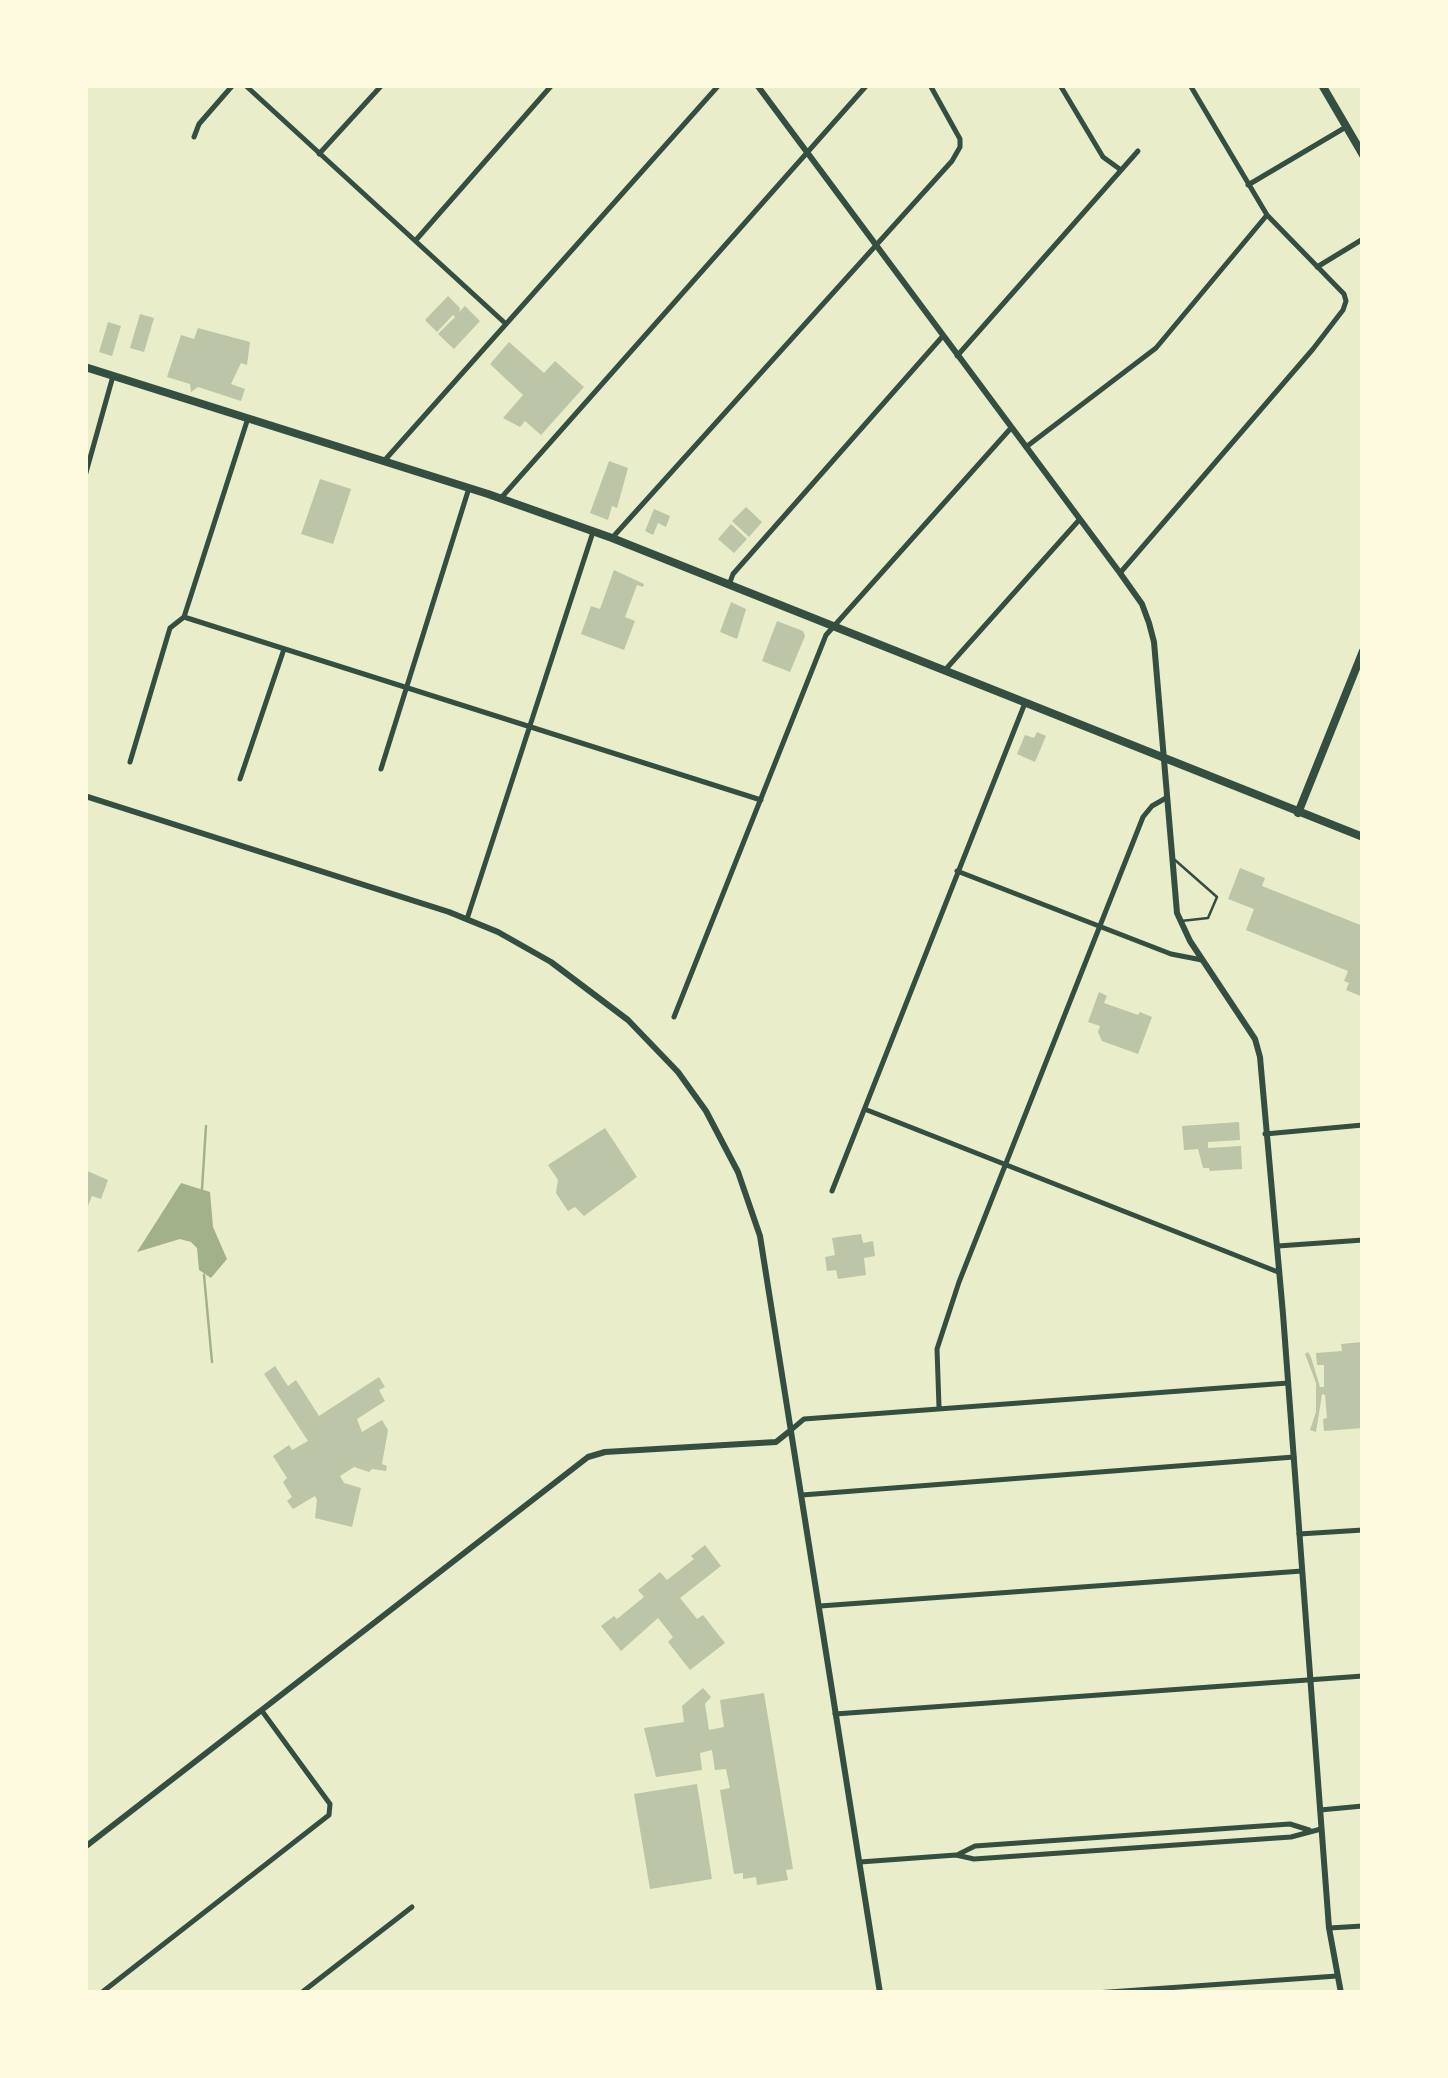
<!DOCTYPE html>
<html>
<head>
<meta charset="utf-8">
<style>
  body { margin:0 }
  #map { position:relative; width:1448px; height:2078px; overflow:hidden; background:#e9edc9; font-family:Karla,sans-serif }
  canvas { display:block }
  .frame { position:absolute; inset:0; border:88px solid #fefae0; pointer-events:none }
</style>
</head>
<body>
<div id="map">
<canvas width="1448" height="2078"></canvas>
<div class="frame"></div>
</div>
<script>
const context = document.querySelector('canvas').getContext('2d');
context.lineJoin = 'round';
function fill(path, color) {
  context.fillStyle = color;
  context.fill(path, 'evenodd');
}
function shape(rows) {
  const path = new Path2D();
  for (const r of rows) {
    path.moveTo(r[0], r[1]);
    for (let i = 2; i < r.length; i += 2) path.lineTo(r[i], r[i + 1]);
  }
  return path;
}
function trace(path, color, width, dash) {
  context.strokeStyle = color;
  context.lineWidth = width;
  context.lineCap = dash ? 'butt' : 'round';
  context.setLineDash(dash || []);
  context.stroke(path);
}
const water = shape([
  [181,1183,210,1192,213,1227,227,1259,211,1278,199,1270,197,1248,191,1242,180,1239,137,1252]
]);
const stream = shape([
  [202,1189,206,1126],
  [204,1275,212,1362]
]);
const building = shape([
  [448,296,460,308,459,312,465,306,480,321,454,349,438,334,455,317,453,315,437,332,425,320],
  [140,314,154,318,144,352,130,348],
  [108,322,121,326,112,356,99,352],
  [198,328,250,342,247,365,241,363,231,384,245,389,241,401,198,387,191,392,190,384,167,377,181,335,194,339],
  [509,342,544,373,555,361,584,387,541,435,525,421,520,427,503,418,523,395,490,364],
  [609,461,628,468,617,508,612,506,608,520,590,513],
  [320,479,351,489,333,544,301,534],
  [746,507,762,522,749,537,732,521],
  [654,509,670,516,666,527,658,523,653,535,645,531],
  [731,524,747,539,734,553,718,539],
  [614,570,644,584,643,587,637,585,625,617,635,621,624,650,581,634,591,606,600,609],
  [731,602,746,609,737,639,720,632],
  [777,621,803,631,805,636,790,672,762,661],
  [1037,732,1046,736,1035,762,1017,754,1025,735,1034,738],
  [1240,868,1265,878,1262,886,1363,926,1363,997,1346,990,1349,983,1344,981,1348,971,1246,930,1254,909,1228,899],
  [1099,992,1107,996,1104,1003,1138,1015,1140,1012,1152,1017,1138,1054,1102,1041,1098,1032,1100,1026,1088,1022],
  [1239,1122,1240,1140,1208,1142,1208,1148,1241,1146,1242,1169,1210,1171,1209,1168,1203,1168,1198,1149,1184,1150,1182,1126],
  [605,1128,637,1177,584,1216,575,1207,568,1211,556,1193,558,1180,548,1165],
  [85,1170,108,1180,101,1199,92,1196,85,1213],
  [861,1234,863,1243,873,1241,875,1256,864,1258,866,1275,838,1279,836,1270,827,1271,825,1257,835,1255,832,1238],
  [1363,1342,1363,1428,1324,1431,1323,1419,1327,1418,1325,1395,1322,1394,1316,1432,1310,1430,1316,1412,1316,1383,1305,1354,1308,1352,1311,1357,1320,1387,1324,1387,1324,1365,1317,1365,1316,1353,1342,1351,1341,1344],
  [275,1366,288,1386,296,1380,319,1416,379,1377,385,1387,379,1390,385,1401,357,1419,362,1432,382,1420,388,1430,382,1464,387,1466,386,1471,372,1469,369,1472,354,1467,340,1476,344,1483,361,1488,352,1527,315,1518,317,1500,315,1496,293,1509,287,1501,292,1497,283,1482,287,1478,273,1456,289,1445,292,1450,308,1441,264,1374],
  [705,1545,721,1566,680,1598,697,1619,703,1615,725,1643,690,1670,668,1642,673,1637,658,1618,621,1651,601,1626,614,1616,617,1619,644,1597,638,1590,660,1572,667,1580,694,1559,691,1556],
  [703,1688,711,1697,705,1704,709,1730,724,1727,720,1700,764,1693,793,1869,786,1870,788,1880,757,1885,756,1877,743,1879,743,1873,734,1874,720,1790,730,1788,726,1769,715,1770,712,1750,700,1753,702,1770,656,1777,644,1728,684,1722,682,1706],
  [697,1784,712,1879,650,1889,634,1794]
]);
const service = shape([
  [1175,860,1217,897,1208,918,1181,921]
]);
const minor = shape([
  [245,85,506,324],
  [1060,85,1103,157,1121,170],
  [194,137,199,124,233,85],
  [319,154,382,85],
  [1248,185,1346,127],
  [416,240,552,85],
  [1317,267,1363,239],
  [957,356,1138,151],
  [1026,447,1156,348,1267,215],
  [384,461,719,85],
  [85,476,113,376],
  [501,498,867,85],
  [612,538,952,161,960,147,960,139,930,85],
  [1120,573,1313,349,1343,310,1346,301,1344,294,1267,215,1190,85],
  [729,585,733,574,942,337],
  [184,617,761,800],
  [946,669,1080,519],
  [130,762,170,628,184,617,248,418],
  [381,769,469,488],
  [240,779,284,649],
  [957,871,1171,954,1202,960],
  [467,919,593,532],
  [674,1017,826,635,1011,428],
  [867,1110,1278,1272],
  [1265,1134,1363,1125],
  [832,1191,1025,703],
  [1278,1246,1363,1240],
  [939,1407,937,1349,959,1282,1143,817,1152,806,1166,798],
  [791,1430,804,1419,1288,1383],
  [802,1495,1294,1457],
  [1299,1534,1363,1530],
  [820,1606,1302,1571],
  [835,1714,1363,1676],
  [1320,1810,1363,1806],
  [959,1854,975,1846,1290,1824,1309,1830],
  [860,1862,956,1855,974,1859,1291,1837,1321,1829],
  [1329,1928,1363,1926],
  [101,1993,329,1815,330,1804,262,1711],
  [301,1993,412,1907],
  [1095,1993,1337,1976]
]);
const tertiary = shape([
  [757,85,1120,573,1142,604,1149,623,1154,642,1177,913,1190,941,1255,1039,1260,1057,1283,1314,1329,1928,1341,1993],
  [85,796,449,912,498,932,551,962,628,1020,678,1072,706,1111,738,1172,760,1236,880,1993],
  [85,1847,588,1457,605,1452,776,1442,791,1430]
]);
const primary = shape([
  [1322,85,1363,155],
  [85,367,488,494,612,538,1363,837],
  [1298,813,1363,651]
]);
fill(water, '#a3b18a');
trace(stream, '#a3b18a', 2.5);
fill(building, '#bcc5a7');
trace(service, '#344e41', 2.5);
trace(minor, '#344e41', 5);
trace(tertiary, '#344e41', 6);
trace(primary, '#344e41', 8);
</script>
</body>
</html>
